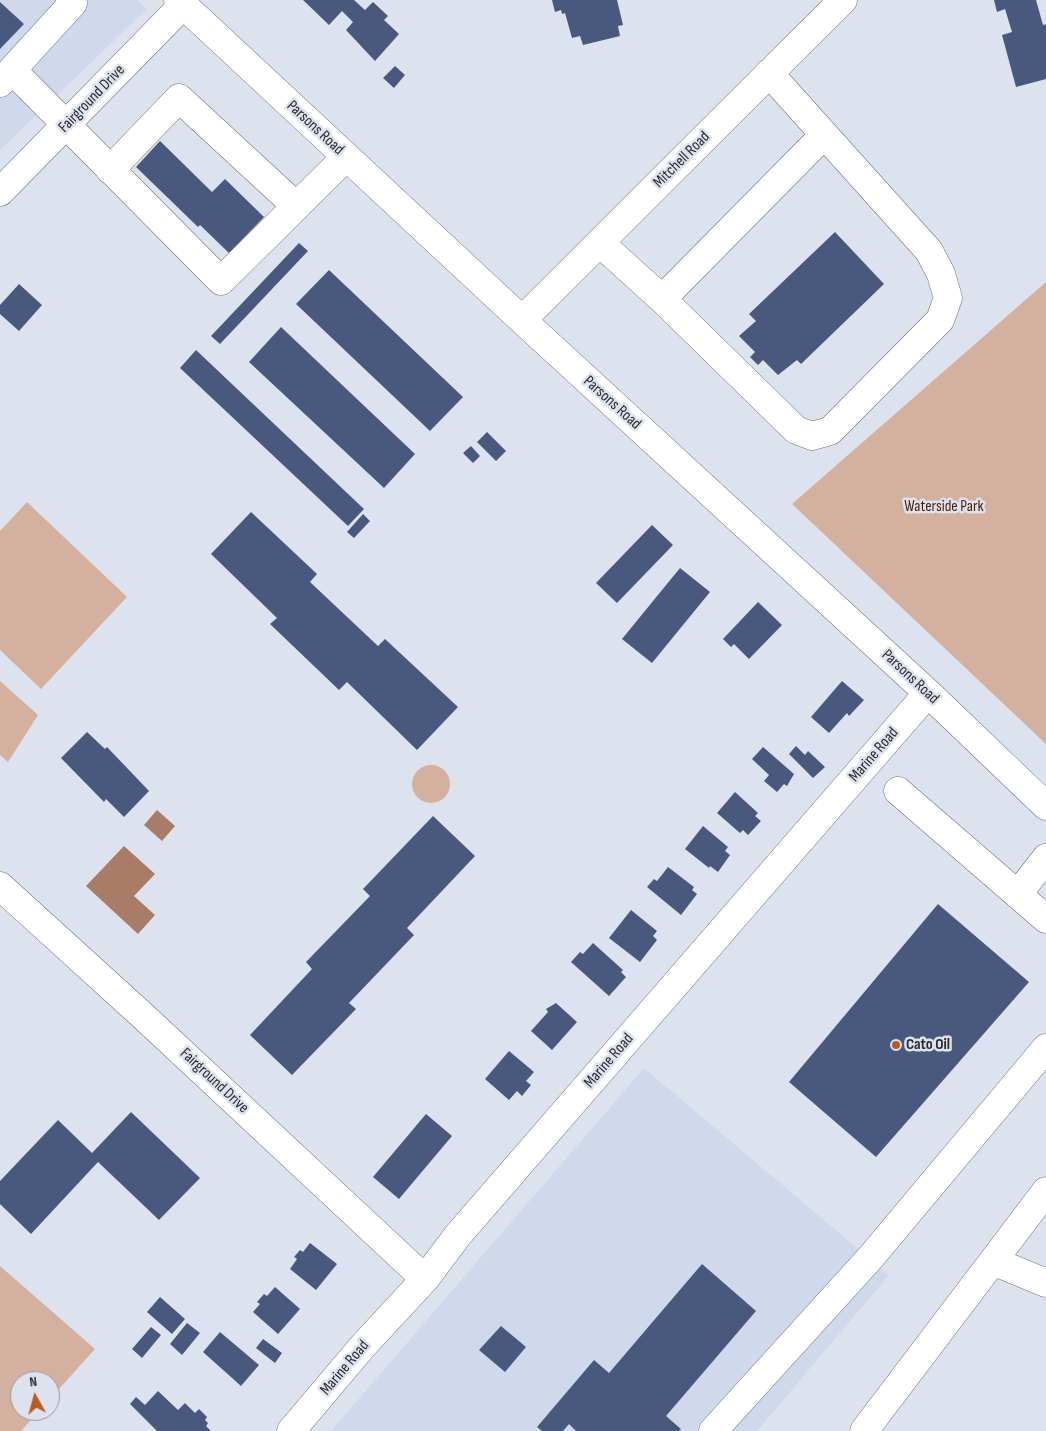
<!DOCTYPE html>
<html>
<head>
<meta charset="utf-8">
<style>
  body { margin:0 }
  #map { position:relative; width:1046px; height:1431px; overflow:hidden; background:#dde3ee; font-family:"Sofia Sans Condensed",sans-serif }
  canvas { display:block }
  .north { position:absolute; left:10px; top:1371px; width:50px; height:50px; box-sizing:border-box; background:#dde3ee; border:1px solid #9599a2; border-radius:50%; rotate:353deg; font-size:14px; font-weight:700; line-height:20px; text-align:center; color:#292b2f }
  .north::after { content:''; display:block; margin:auto; width:18px; height:22px; background:#bc5a1c; clip-path:polygon(50% 0,100% 100%,50% 72%,0 100%) }
</style>
</head>
<body>
<div id="map">
<canvas width="1046" height="1431"></canvas>
<div class="north">N</div>
</div>
<script>
const context = document.querySelector('canvas').getContext('2d');
context.lineJoin = 'round';
function fill(path, color) {
  context.fillStyle = color;
  context.fill(path, 'evenodd');
}
function shape(rows) {
  const path = new Path2D();
  for (const r of rows) {
    if (r.length === 3) {
      path.moveTo(r[0] + r[2], r[1]);
      path.arc(r[0], r[1], r[2], 0, 2 * Math.PI);
      continue;
    }
    path.moveTo(r[0], r[1]);
    for (let i = 2; i < r.length; i += 2) path.lineTo(r[i], r[i + 1]);
  }
  return path;
}
function trace(path, color, width, dash) {
  context.strokeStyle = color;
  context.lineWidth = width;
  context.lineCap = dash ? 'butt' : 'round';
  context.setLineDash(dash || []);
  context.stroke(path);
}
function label(font, color, halo, rows, align = 'center') {
  context.font = font + ' "Sofia Sans Condensed",sans-serif';
  context.lineWidth = 5;
  context.setLineDash([]);
  context.textBaseline = 'middle';
  context.strokeStyle = halo;
  context.fillStyle = color;
  for (const [text, x, y, turn = 0] of rows) {
    context.save();
    context.translate(x, y);
    context.rotate((+turn || 0) * Math.PI / 180);
    context.textAlign = isNaN(turn) ? turn : align;
    if (halo) context.strokeText(text, 0, 0);
    context.fillText(text, 0, 0);
    context.restore();
  }
}
const built = shape([
  [0,0,137,0,147,9,0,150],
  [644,1068,889,1275,757,1431,331,1431]
]);
const green = shape([
  [1046,282,1046,744,792,504],
  [27,502,127,597,41,689,0,650,0,531],
  [0,681,38,715,8,762,0,755],
  [431,784,19],
  [0,1266,95,1349,50,1399,50,1381,20,1381,20,1411,39,1411,21,1431,0,1431]
]);
const water = shape([
  [157,810,175,826,162,841,144,825],
  [124,846,155,874,134,896,155,915,138,934,86,886]
]);
const building = shape([
  [303,0,354,0,365,10,373,2,388,16,384,20,399,34,375,61,346,30,353,22,342,11,329,25],
  [552,0,617,0,623,25,618,26,620,36,583,45,580,36,572,38,565,13,562,14,561,10,555,12],
  [994,0,1036,0,1043,25,1046,24,1046,79,1016,87,1002,35,1012,32,1005,9,997,12],
  [0,2,24,24,0,49],
  [395,66,405,75,394,88,383,78],
  [160,141,212,192,225,179,264,217,229,253,200,225,198,227,136,167],
  [835,232,884,284,801,364,797,360,778,375,763,360,758,365,750,357,755,352,739,336,756,321,749,314],
  [299,243,308,251,220,344,211,336],
  [329,270,463,397,430,431,296,304],
  [19,284,42,305,19,331,0,314,0,305],
  [281,327,415,454,384,488,249,362],
  [196,350,364,509,348,526,180,368],
  [487,432,506,451,496,461,477,442],
  [471,446,480,456,473,463,463,453],
  [251,512,317,574,310,582,378,646,385,639,458,707,417,750,347,682,339,690,270,624,277,618,211,554],
  [363,514,370,521,354,538,347,532],
  [652,525,673,545,617,603,596,583],
  [680,568,710,592,652,663,622,639],
  [758,602,782,625,749,659,734,644,731,647,723,639],
  [842,681,864,700,849,716,847,713,829,733,811,717],
  [87,732,105,749,107,747,149,791,124,817,106,799,104,802,61,758],
  [796,746,805,755,808,751,825,767,813,778,789,754],
  [763,747,794,774,787,786,784,784,777,792,764,781,769,775,752,759],
  [735,792,758,813,755,816,761,821,748,835,743,830,740,833,717,813],
  [433,816,475,856,407,928,414,935,349,1003,356,1009,292,1075,250,1035,312,969,306,962,370,896,363,889],
  [703,826,728,847,725,851,730,855,718,872,710,866,709,868,685,849],
  [668,867,694,887,692,890,697,894,681,915,647,887,654,879,657,881],
  [938,904,1029,982,876,1157,789,1082],
  [631,910,657,931,653,936,657,940,640,962,609,938],
  [593,943,623,970,621,972,626,977,609,996,571,962,580,952,583,954],
  [556,1003,577,1022,552,1050,531,1031,548,1012,546,1009],
  [509,1051,534,1072,526,1081,531,1085,522,1096,517,1091,509,1100,485,1079],
  [131,1112,200,1178,159,1220,98,1162,31,1234,0,1204,0,1181,58,1120,92,1153],
  [426,1114,452,1136,399,1199,373,1177],
  [310,1243,337,1264,316,1290,290,1269,297,1259,294,1257,300,1250,303,1252],
  [702,1264,756,1311,666,1416,681,1429,679,1431,576,1431,569,1424,563,1431,542,1431,537,1427,594,1360,609,1373],
  [275,1287,300,1309,278,1334,253,1312,260,1304,257,1302,264,1294,267,1296],
  [160,1297,185,1319,172,1334,147,1312],
  [187,1323,200,1333,182,1355,170,1344],
  [501,1326,526,1347,505,1372,479,1350],
  [151,1327,161,1335,142,1358,132,1349],
  [220,1332,259,1365,241,1386,203,1352],
  [263,1339,282,1353,275,1363,256,1348],
  [158,1391,178,1410,185,1403,195,1413,199,1409,207,1417,205,1420,208,1423,206,1426,211,1431,157,1431,130,1404,136,1397,145,1405]
]);
const minor = shape([
  [178,0,522,320,928,693,1046,806],
  [12,70,221,281,346,157],
  [0,83,73,3,70,0],
  [110,170,179,98,296,206],
  [0,192,183,5],
  [600,243,662,299,796,430,812,436,830,431,940,320,948,298,941,274,929,251,769,73],
  [662,299,824,135],
  [522,320,843,0],
  [898,791,1046,919],
  [0,886,143,1016,425,1279],
  [1018,894,1046,858],
  [993,1261,1046,1283],
  [291,1431,362,1347,425,1279,458,1235,928,693],
  [713,1431,871,1257,1046,1048],
  [864,1431,1046,1191]
]);
const markers = [
  [896,1045,5,"#bc5a1c"]
];
const streetNames = [
  ["Fairground Drive",92,99,-46],
  ["Parsons Road",315,128,43],
  ["Mitchell Road",682,160,-45],
  ["Parsons Road",612,403,42],
  ["Parsons Road",910,677,43],
  ["Marine Road",874,755,-49],
  ["Marine Road",609,1061,-49],
  ["Fairground Drive",214,1081,43],
  ["Marine Road",345,1368,-50]
];
const parkNames = [
  ["Waterside Park",944,507]
];
const poiNames = [
  ["Cato Oil",906,1045]
];
fill(built, '#d0d8eb');
fill(green, '#d4b09e');
fill(water, '#a87c66');
fill(building, '#49587d');
trace(minor, '#6d727c', 29);
trace(minor, '#fff', 28);
for (const [x, y, r, color] of markers) {
  const dot = new Path2D();
  dot.arc(x, y, r, 0, 2 * Math.PI);
  context.fillStyle = color;
  context.fill(dot);
  trace(dot, '#dde3ee', 2);
}
label('16px', '#292b2f', '#dde3ee', streetNames);
label('16px', '#4a1f04', '#dde3ee', parkNames);
label('bold 16px', '#292b2f', '#dde3ee', poiNames, 'left');
</script>
</body>
</html>
